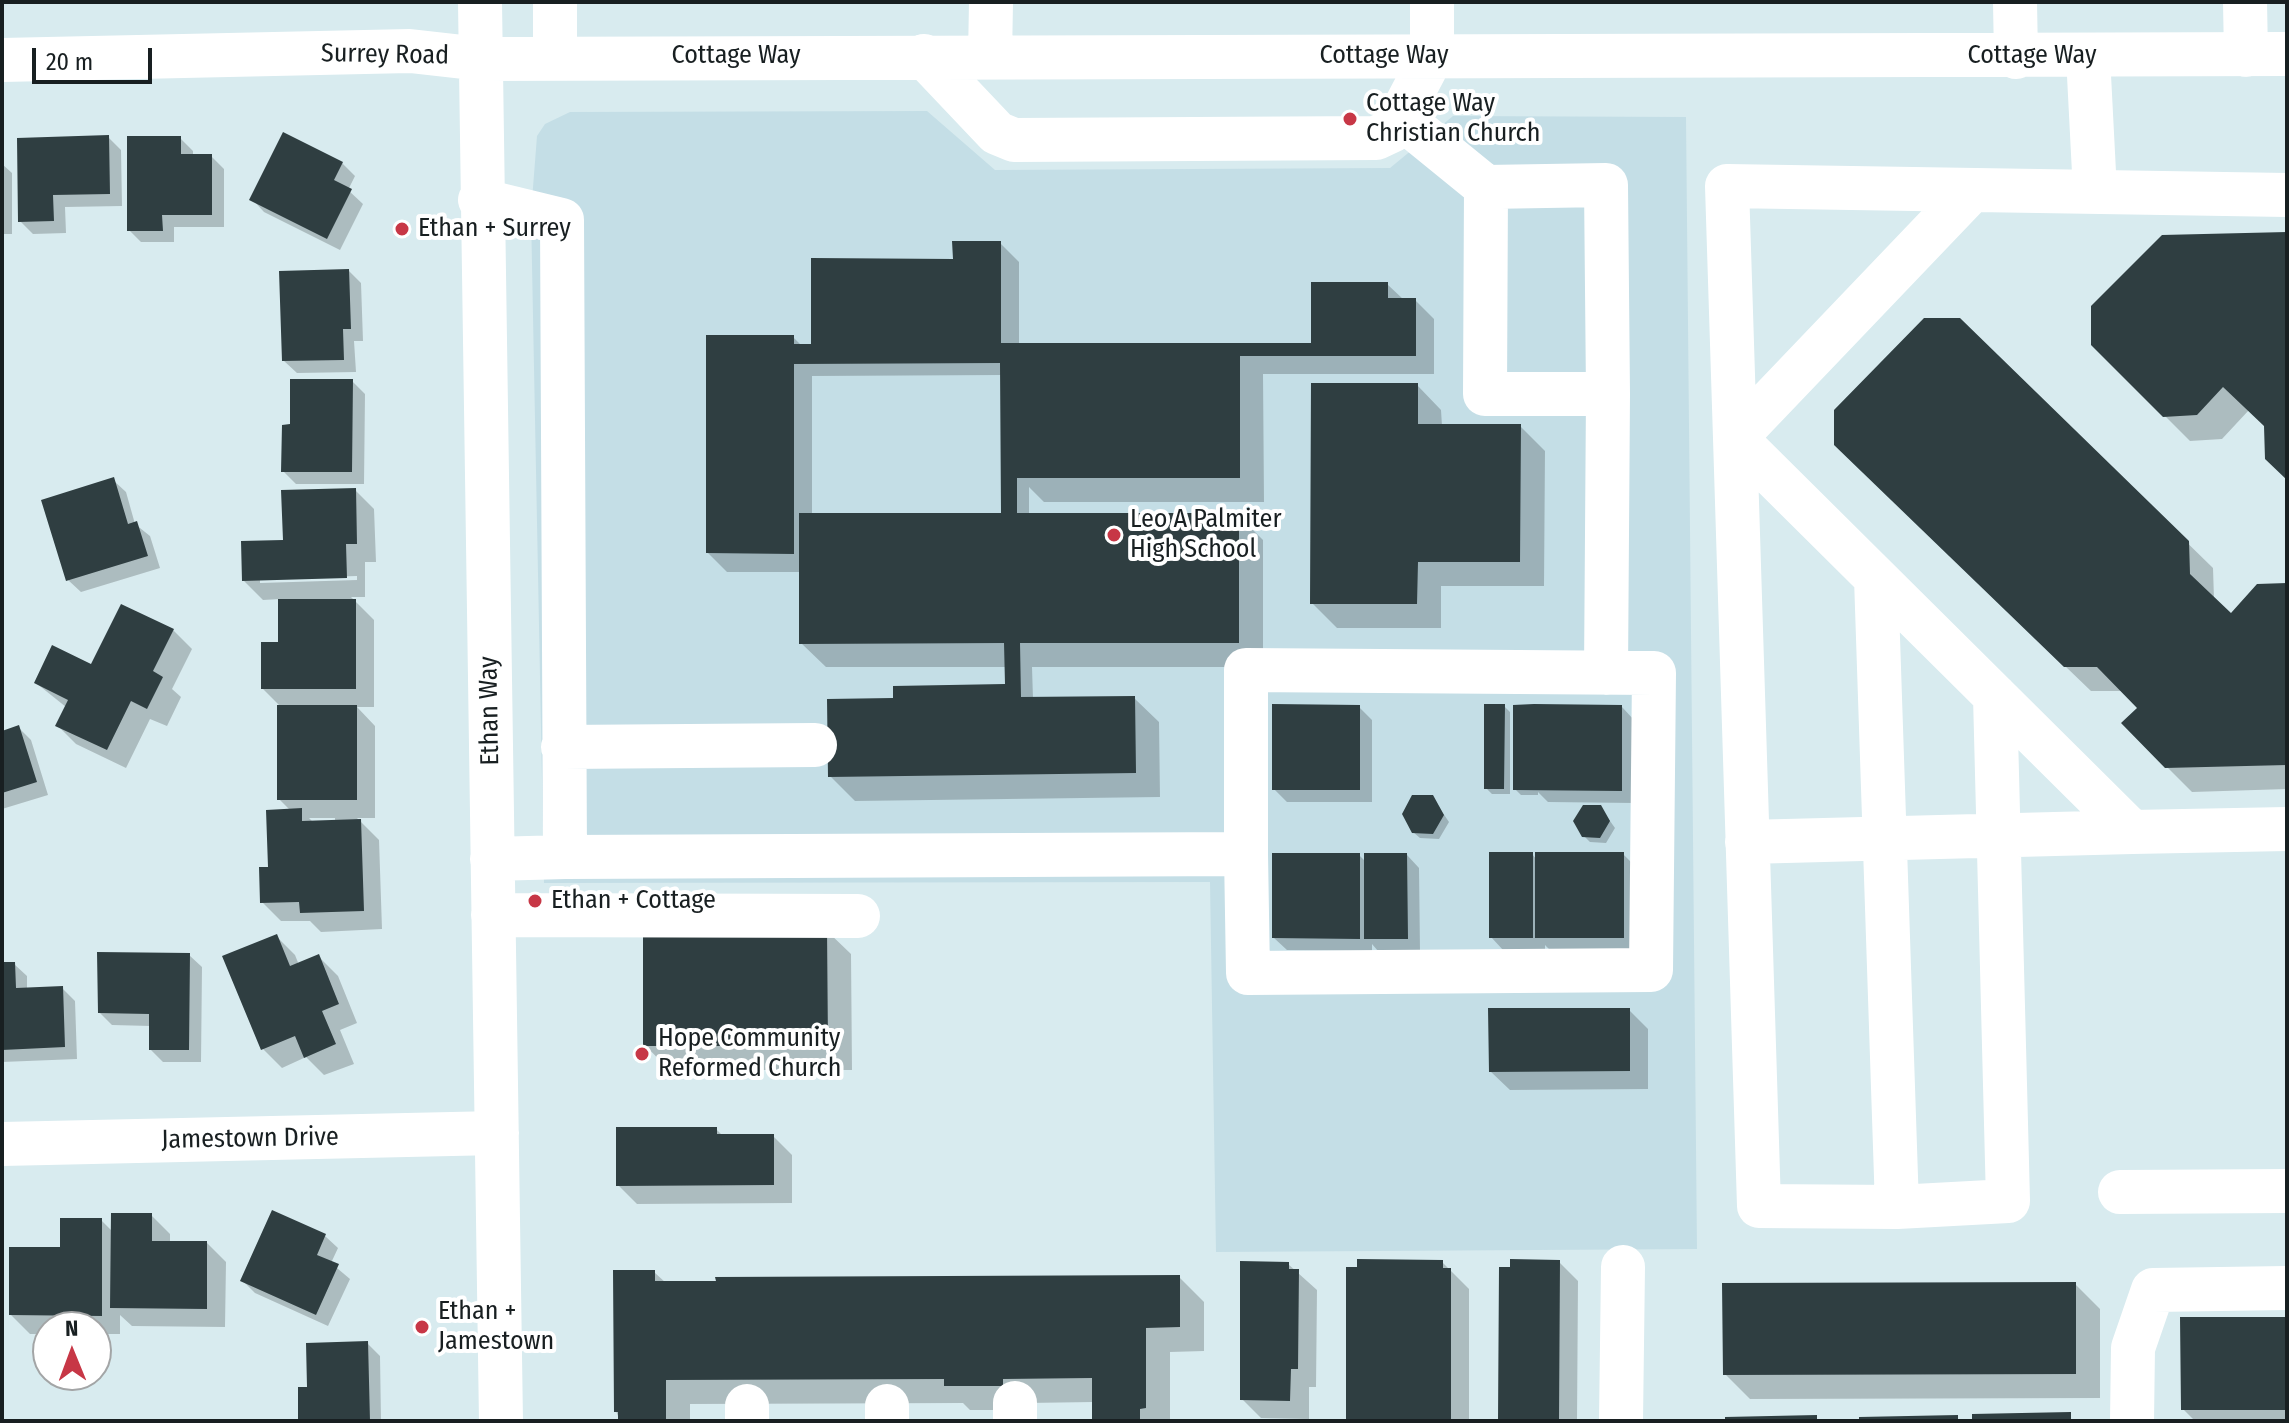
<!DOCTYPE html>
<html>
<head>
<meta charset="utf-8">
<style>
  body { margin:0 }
  #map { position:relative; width:2289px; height:1423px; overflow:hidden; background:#d8ebef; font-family:"Fira Sans Condensed",sans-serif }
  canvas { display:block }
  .frame { position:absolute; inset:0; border:4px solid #181f21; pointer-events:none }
  .north { position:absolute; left:32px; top:1311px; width:80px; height:80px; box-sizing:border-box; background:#fff; border:2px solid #a3a5a6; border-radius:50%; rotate:359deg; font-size:22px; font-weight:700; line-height:32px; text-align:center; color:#181f21 }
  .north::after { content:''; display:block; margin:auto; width:28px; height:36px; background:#c73746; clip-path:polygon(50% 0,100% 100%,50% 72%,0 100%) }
  .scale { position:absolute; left:32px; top:48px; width:120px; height:36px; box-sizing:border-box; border:4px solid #181f21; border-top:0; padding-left:10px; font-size:24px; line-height:28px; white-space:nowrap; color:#181f21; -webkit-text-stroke:6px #fff; paint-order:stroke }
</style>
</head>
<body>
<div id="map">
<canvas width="2289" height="1423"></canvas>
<div class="frame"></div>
<div class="north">N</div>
<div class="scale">20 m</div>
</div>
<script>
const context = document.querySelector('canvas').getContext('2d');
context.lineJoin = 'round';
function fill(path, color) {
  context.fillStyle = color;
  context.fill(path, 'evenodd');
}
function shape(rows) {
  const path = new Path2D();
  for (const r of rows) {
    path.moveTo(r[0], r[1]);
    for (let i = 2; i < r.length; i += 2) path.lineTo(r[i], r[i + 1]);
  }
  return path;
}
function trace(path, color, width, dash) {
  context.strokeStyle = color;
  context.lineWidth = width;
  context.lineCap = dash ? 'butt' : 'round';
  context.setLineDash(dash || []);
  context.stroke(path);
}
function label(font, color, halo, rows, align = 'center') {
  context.font = font + ' "Fira Sans Condensed",sans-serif';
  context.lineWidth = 8;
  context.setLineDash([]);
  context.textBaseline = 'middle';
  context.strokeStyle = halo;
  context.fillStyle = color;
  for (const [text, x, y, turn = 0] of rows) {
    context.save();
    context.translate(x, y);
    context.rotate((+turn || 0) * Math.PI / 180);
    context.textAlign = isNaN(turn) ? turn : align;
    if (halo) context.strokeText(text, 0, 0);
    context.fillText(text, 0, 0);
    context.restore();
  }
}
const built = shape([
  [927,111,995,170,1390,168,1453,116,1686,117,1697,1249,1216,1252,1210,882,544,883,531,213,537,136,545,124,570,112]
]);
const shadow = shape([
  [108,137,121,150,122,206,65,207,66,233,33,234,20,221],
  [180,138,193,151,193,156,211,156,224,169,224,227,174,227,174,242,141,242,129,230],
  [342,163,355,176,348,190,363,204,340,250,264,212,252,199],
  [2,164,12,173,12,234,2,234],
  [2287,234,2287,478,2266,426,2249,410,2222,439,2190,441,2093,344],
  [1000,243,1019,262,1019,345,1313,345,1387,284,1404,300,1415,300,1434,319,1434,374,1263,374,1264,502,1044,502,1029,487,1029,515,1238,515,1263,540,1263,667,1032,667,1033,699,1134,698,1159,722,1160,797,855,801,830,776,898,700,1007,686,1006,667,826,667,801,643,801,572,727,572,708,553,793,337,802,346,816,346,955,261],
  [1002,375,1006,515,812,515,812,376],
  [349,271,361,283,363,341,354,341,356,372,297,373,284,361],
  [1959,320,2213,568,2214,599,2231,615,2287,585,2287,789,2192,792,2124,724,2140,708,2124,691,2091,691,1861,470],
  [352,381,365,394,364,484,296,484,283,471,292,426],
  [1417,385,1441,410,1442,426,1520,426,1545,451,1544,586,1441,586,1441,628,1337,628,1312,603],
  [113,480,126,492,135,524,150,536,160,568,81,592,68,580],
  [355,490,374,509,376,562,365,562,365,597,351,597,374,620,374,707,357,707,375,726,375,818,357,818,379,840,382,929,321,932,310,921,281,921,262,902,291,811,279,799,279,705,263,689,280,644,280,599,263,600,244,581,285,542],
  [357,576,357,580,260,583,260,579],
  [309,818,335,818,335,822,314,823],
  [173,630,192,649,172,689,181,697,167,726,150,719,126,768,76,744,57,725,66,707,36,683,92,667],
  [1504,706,1510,712,1510,794,1492,794,1486,788],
  [1359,707,1372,720,1372,802,1287,802,1274,789],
  [1622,707,1634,720,1634,803,1548,802,1538,792,1538,795,1521,795,1515,789],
  [18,727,31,740,48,795,2,809,2,733],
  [1432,797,1449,822,1439,839,1420,838,1413,832],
  [1600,807,1615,828,1606,843,1590,842,1584,836],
  [1532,854,1537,860,1623,854,1636,867,1636,950,1550,950,1545,945,1545,950,1503,950,1491,937],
  [1359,855,1366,862,1407,855,1419,868,1420,951,1378,951,1372,944,1372,951,1287,950,1274,938],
  [826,930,851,954,852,1070,669,1070,645,1045],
  [276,936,295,955,299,965,319,957,338,976,357,1023,340,1030,354,1064,324,1075,306,1057,282,1068,263,1049],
  [189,955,202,967,201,1062,163,1062,151,1050,151,1026,112,1025,100,1013],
  [2,964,14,964,27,976,27,989,62,988,75,1001,77,1059,2,1062],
  [1629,1010,1648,1029,1648,1089,1510,1090,1490,1071],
  [716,1129,723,1136,773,1136,792,1155,792,1203,637,1204,618,1185],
  [151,1215,170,1234,170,1243,207,1243,226,1262,225,1327,132,1326,120,1315,120,1334,96,1334,96,1327,48,1327,48,1334,30,1334,11,1315,62,1249,101,1220,113,1232],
  [325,1236,338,1248,331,1263,350,1279,328,1326,255,1293,242,1280],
  [1442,1262,1469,1289,1469,1421,1348,1421],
  [1559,1262,1578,1281,1577,1421,1500,1421],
  [1288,1264,1317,1290,1316,1387,1309,1387,1309,1419,1261,1418,1242,1399],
  [654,1272,666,1283,1179,1277,1204,1302,1204,1351,1170,1352,1170,1421,1094,1421,1094,1402,1026,1403,1027,1410,970,1410,963,1403,690,1404,690,1421,620,1421,616,1411],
  [2075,1284,2100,1309,2100,1398,1750,1399,1725,1374],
  [2287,1319,2287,1421,2195,1421,2183,1409],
  [367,1343,380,1356,381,1421,300,1421]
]);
const building = shape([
  [283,132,343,162,334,180,352,189,327,239,249,200],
  [109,135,110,194,53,195,54,221,18,222,17,138],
  [127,136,181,136,181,154,212,154,212,215,162,215,163,231,127,231],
  [2287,232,2287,480,2265,459,2264,426,2223,387,2197,415,2163,417,2091,345,2091,306,2162,235],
  [952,241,1001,241,1001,343,1311,343,1311,282,1388,282,1388,298,1416,298,1416,356,1240,356,1240,478,1017,478,1017,513,1239,513,1239,643,1020,643,1021,697,1135,696,1136,773,828,777,827,699,893,698,893,686,1005,684,1004,643,799,644,799,513,1001,513,1000,363,794,364,794,554,706,553,706,335,794,335,794,344,811,344,811,258,953,259],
  [349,269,351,329,343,329,344,360,282,361,279,271],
  [1924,318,1960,318,2189,541,2190,574,2231,613,2257,584,2287,583,2287,765,2165,768,2121,723,2137,708,2097,667,2064,667,1834,445,1834,410],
  [290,379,353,379,352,472,281,472,282,425,290,424],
  [1311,383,1418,383,1418,424,1521,424,1520,562,1418,562,1417,604,1310,604],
  [114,477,128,524,137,521,148,556,66,581,41,500],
  [356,488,357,544,346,544,347,578,242,581,241,541,283,540,281,490],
  [278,599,356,599,356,689,261,689,261,642,278,642],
  [121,604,174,629,153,671,163,677,147,709,131,701,107,750,55,726,68,700,34,683,52,645,91,664],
  [1272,704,1360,705,1360,790,1272,790],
  [1484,704,1505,704,1504,789,1484,789],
  [1534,704,1622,705,1622,791,1513,790,1513,705],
  [277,705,357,705,357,800,277,800],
  [19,725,37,782,2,793,2,731],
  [1412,795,1433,795,1444,815,1433,834,1412,833,1402,814],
  [1583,805,1601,805,1610,821,1600,838,1582,837,1573,821],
  [302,808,302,821,361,819,364,911,300,913,299,902,260,903,259,867,268,867,266,810],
  [1489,852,1533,852,1533,938,1489,938],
  [1535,852,1624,852,1624,938,1535,938],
  [1272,853,1360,853,1360,939,1272,938],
  [1364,853,1407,853,1408,939,1364,939],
  [643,927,827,928,828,1046,643,1046],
  [277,934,290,966,319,954,339,1004,322,1011,336,1044,304,1058,295,1036,261,1050,222,956],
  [97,952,190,953,189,1050,149,1050,149,1014,98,1013],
  [2,962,15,962,16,988,63,986,65,1047,2,1050],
  [1488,1008,1630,1008,1630,1071,1489,1072],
  [616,1127,717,1127,717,1134,774,1134,774,1185,616,1186],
  [272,1210,326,1234,317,1255,339,1264,316,1315,240,1281],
  [111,1213,152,1213,152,1241,207,1241,207,1309,110,1308],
  [60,1218,102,1218,102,1316,9,1315,9,1247,60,1247],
  [1357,1259,1443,1260,1443,1268,1451,1268,1451,1421,1346,1421,1346,1267,1357,1267],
  [1510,1259,1560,1260,1559,1421,1498,1421,1499,1267,1510,1267],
  [1240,1261,1289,1262,1289,1269,1299,1269,1298,1369,1291,1369,1290,1401,1240,1400],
  [613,1270,655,1270,655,1281,716,1281,715,1277,1180,1275,1180,1327,1146,1328,1146,1408,1140,1409,1140,1421,1092,1421,1092,1378,1003,1379,1003,1386,944,1386,944,1379,666,1380,666,1421,618,1421,618,1412,614,1412],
  [2076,1282,2076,1374,1723,1375,1722,1283],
  [2180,1317,2287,1317,2287,1410,2181,1410],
  [368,1341,370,1421,298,1421,298,1387,307,1387,306,1343],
  [2071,1412,2071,1421,1972,1421,1972,1414],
  [1817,1415,1817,1421,1725,1421,1725,1417],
  [1958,1415,1958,1421,1859,1421,1859,1417]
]);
const minor = shape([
  [480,2,501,1421],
  [555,2,555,56],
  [2015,2,2016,57],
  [2245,2,2246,55],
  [924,56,997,133,1014,140,1376,138,1393,130,1432,56,1432,2],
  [2088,56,2095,192],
  [990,57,991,2],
  [2,60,410,51,481,59,2287,54],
  [1400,117,1486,187],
  [480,200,562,220,565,857,1246,854,1248,973,1651,970,1654,673,1246,670,1246,854],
  [1735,438,1727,186,2287,195],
  [1735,438,1972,190],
  [1876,578,1897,1207,1759,1206,1735,438,2132,832,2287,829],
  [1606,673,1608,394,1606,185,1486,187,1485,394,1608,394],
  [563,747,815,745],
  [1747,842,2132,832],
  [492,859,565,857],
  [493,915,858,916],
  [2,1144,497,1133],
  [2120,1192,2287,1191],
  [1897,1207,2008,1201,1995,696],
  [1015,1403,1015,1421],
  [747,1421,747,1406],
  [887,1421,887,1406],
  [1621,1421,1623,1267],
  [2132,1421,2133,1348,2153,1290,2287,1288]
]);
const markers = [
  [1350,119,8,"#c73746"],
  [402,229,8,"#c73746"],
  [1114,535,8,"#c73746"],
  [535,901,8,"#c73746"],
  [642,1054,8,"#c73746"],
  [422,1327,8,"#c73746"]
];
const streetNames = [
  ["Surrey Road",385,55,1],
  ["Cottage Way",736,56],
  ["Cottage Way",1384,56],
  ["Cottage Way",2032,56],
  ["Ethan Way",490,711,-91],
  ["Jamestown Drive",250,1139,-1]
];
const poiNames = [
  ["Cottage Way",1366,104],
  ["Christian Church",1366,134],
  ["Ethan + Surrey",418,229],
  ["Leo A Palmiter",1130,520],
  ["High School",1130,550],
  ["Ethan + Cottage",551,901],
  ["Hope Community",658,1039],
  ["Reformed Church",658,1069],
  ["Ethan +",438,1312],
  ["Jamestown",438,1342]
];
fill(built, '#c4dee6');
fill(shadow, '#0003');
fill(building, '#2f3e41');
trace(minor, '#fff', 44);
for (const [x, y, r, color] of markers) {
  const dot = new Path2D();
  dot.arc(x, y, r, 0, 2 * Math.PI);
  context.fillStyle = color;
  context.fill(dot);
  trace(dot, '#fff', 3);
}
label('26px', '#181f21', '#fff', streetNames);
label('26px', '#181f21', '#fff', poiNames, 'left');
</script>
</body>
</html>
